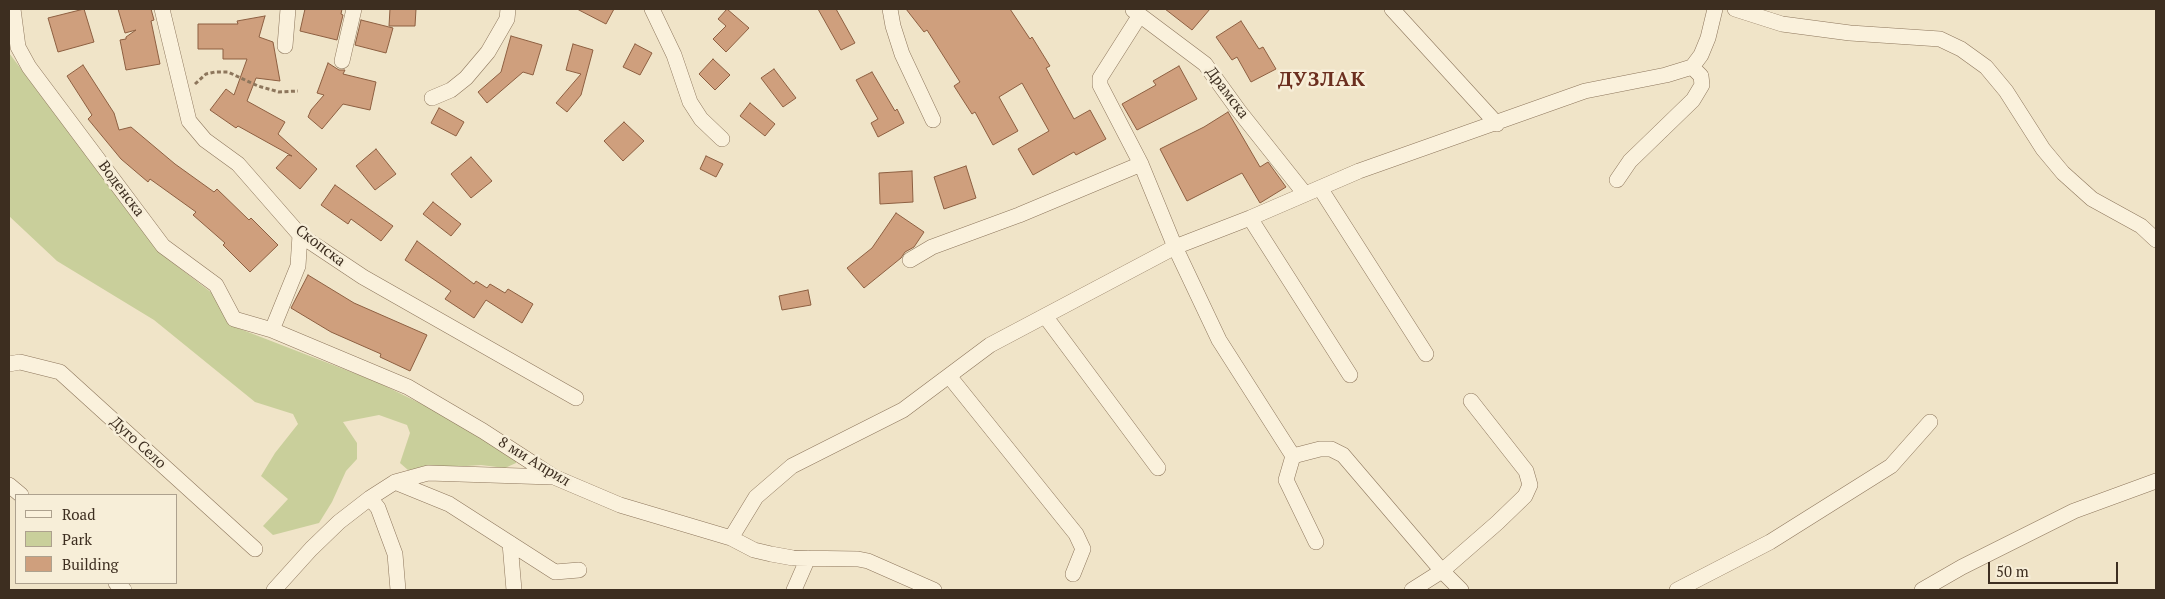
<!DOCTYPE html>
<html>
<head>
<meta charset="utf-8">
<style>
  body { margin:0 }
  #map { position:relative; width:2165px; height:599px; overflow:hidden; background:#f0e4c8; font-family:"PT Serif",serif }
  canvas { display:block }
  .frame { position:absolute; inset:0; border:10px solid #3d2e20; pointer-events:none }
  .legend { position:absolute; left:15px; top:494px; width:162px; height:90px; box-sizing:border-box; background:#f7eed8; border:1px solid #ada18e; margin:0; padding:6px 9px; list-style:none; font-size:15px; color:#3d2e20 }
  .legend li { display:flex; align-items:center; gap:10px; height:25px }
  .legend b { width:25px; border:1px solid #ada18e }
  .scale { position:absolute; left:1988px; top:562px; width:130px; height:22px; box-sizing:border-box; border:2px solid #3d2e20; border-top:0; padding-left:6px; font-size:15px; line-height:18px; white-space:nowrap; color:#3d2e20; -webkit-text-stroke:4px #f7eed8; paint-order:stroke }
</style>
</head>
<body>
<div id="map">
<canvas width="2165" height="599"></canvas>
<div class="frame"></div>
<ul class="legend">
<li><b style="height:6px;background:#faf1dc"></b>Road</li>
<li><b style="height:14px;background:#c9cf9b"></b>Park</li>
<li><b style="height:14px;background:#cf9f7d"></b>Building</li>
</ul>
<div class="scale">50 m</div>
</div>
<script>
const context = document.querySelector('canvas').getContext('2d');
context.lineJoin = 'round';
function fill(path, color) {
  context.fillStyle = color;
  context.fill(path, 'evenodd');
}
function shape(rows) {
  const path = new Path2D();
  for (const r of rows) {
    path.moveTo(r[0], r[1]);
    for (let i = 2; i < r.length; i += 2) path.lineTo(r[i], r[i + 1]);
  }
  return path;
}
function trace(path, color, width, dash) {
  context.strokeStyle = color;
  context.lineWidth = width;
  context.lineCap = dash ? 'butt' : 'round';
  context.setLineDash(dash || []);
  context.stroke(path);
}
function label(font, color, halo, rows, align = 'center') {
  context.font = font + ' "PT Serif",serif';
  context.lineWidth = 5;
  context.setLineDash([]);
  context.textBaseline = 'middle';
  context.strokeStyle = halo;
  context.fillStyle = color;
  for (const [text, x, y, turn = 0] of rows) {
    context.save();
    context.translate(x, y);
    context.rotate((+turn || 0) * Math.PI / 180);
    context.textAlign = isNaN(turn) ? turn : align;
    if (halo) context.strokeText(text, 0, 0);
    context.fillText(text, 0, 0);
    context.restore();
  }
}
const green = shape([
  [9,53,160,253,212,293,235,327,377,382,456,421,516,456,516,463,505,468,481,465,408,470,400,463,410,433,407,425,379,415,343,422,357,443,357,459,346,471,332,502,319,523,273,535,263,526,288,499,261,476,275,453,298,424,293,414,255,402,154,320,57,261,9,216]
]);
const building = shape([
  [84,9,94,42,58,52,48,18,84,9],
  [118,9,151,9,154,20,151,21,160,64,126,70,120,40,126,39,126,37,136,30,125,33,118,9],
  [305,9,342,9,341,14,343,15,337,40,300,31,305,9],
  [390,9,416,9,415,26,389,26,390,9],
  [577,9,614,9,606,24,577,9],
  [727,9,749,28,726,52,713,39,726,26,718,19,727,9],
  [818,9,836,9,855,43,841,50,818,9],
  [906,9,1010,9,1030,39,1032,37,1050,66,1046,68,1074,119,1090,110,1106,139,1076,155,1074,152,1033,175,1018,149,1049,131,1022,83,999,97,1018,131,993,145,975,112,972,114,954,86,960,82,927,30,924,32,906,9],
  [1165,9,1210,9,1192,30,1165,9],
  [265,16,259,37,273,42,280,81,256,78,247,101,285,122,278,134,317,169,300,189,276,168,288,155,292,156,238,126,236,128,210,110,226,89,234,95,247,59,223,59,223,49,198,49,198,24,238,24,237,21,265,16],
  [361,20,393,28,386,53,355,45,361,20],
  [1241,21,1259,49,1263,47,1276,69,1251,82,1237,57,1232,60,1216,37,1241,21],
  [511,36,542,45,533,75,523,72,487,103,478,92,501,72,511,36],
  [573,44,593,50,581,95,567,112,556,103,581,74,566,70,573,44],
  [635,44,652,53,640,75,623,67,635,44],
  [713,59,730,75,715,90,699,74,713,59],
  [328,63,339,70,345,70,343,74,376,82,370,110,343,104,322,129,308,117,311,110,324,95,317,93,328,63],
  [83,65,114,113,119,130,131,127,175,164,214,192,217,189,249,220,251,218,278,245,250,272,223,245,225,243,193,215,196,212,150,179,148,182,121,159,88,119,92,115,67,76,83,65],
  [1179,66,1197,99,1137,130,1122,104,1156,85,1153,81,1179,66],
  [774,69,796,98,783,107,761,78,774,69],
  [872,72,895,111,897,109,904,123,878,137,871,123,878,119,856,80,872,72],
  [750,103,775,124,765,136,740,116,750,103],
  [439,108,464,122,456,136,431,123,439,108],
  [1228,112,1260,167,1268,162,1286,187,1260,203,1242,173,1187,201,1160,149,1204,127,1228,112],
  [624,122,644,141,623,161,604,141,624,122],
  [376,149,396,174,375,190,356,166,376,149],
  [706,156,723,164,716,177,700,169,706,156],
  [471,157,492,181,471,198,451,174,471,157],
  [966,166,976,198,944,209,934,177,966,166],
  [912,171,913,202,880,204,879,173,912,171],
  [335,185,393,226,381,241,351,219,348,224,321,205,335,185],
  [433,202,461,224,451,236,423,214,433,202],
  [896,213,924,232,914,247,905,252,901,258,864,288,847,268,872,248,896,213],
  [417,241,474,284,476,281,487,288,490,284,505,293,508,289,533,304,522,323,486,300,474,318,445,299,451,291,405,260,417,241],
  [308,275,354,303,427,335,410,371,380,357,381,354,331,332,291,308,308,275],
  [808,290,811,305,782,310,779,296,808,290]
]);
const path = shape([
  [195,84,206,74,215,72,228,72,258,86,279,92,298,91]
]);
const street = shape([
  [13,9,18,47,29,67,163,246,216,285,234,319,272,330],
  [162,9,189,121,205,140,238,164,300,235,363,277,576,398],
  [652,9,674,55,690,102,701,119,722,139],
  [890,9,893,26,902,54,933,120],
  [1392,9,1497,124],
  [1735,9,1782,24,1850,33,1940,39,1961,49,1986,67,2006,91,2043,149,2063,173,2092,199,2141,226,2156,240],
  [1133,10,1205,64,1239,111,1305,194],
  [1140,15,1100,78,1100,85,1141,164,1175,247,1219,340,1293,456,1286,480,1316,542],
  [285,46,288,9],
  [342,61,354,9],
  [1692,67,1701,55,1708,38,1715,9],
  [432,98,451,90,466,78,488,52,507,19,508,9],
  [1320,188,1426,354],
  [1250,218,1350,375],
  [300,235,298,266,272,330,408,387,483,431,554,477,620,505,731,538,754,550,771,554,793,558,858,559,868,561,934,590],
  [910,260,932,247,1019,215,1141,164],
  [1045,316,1158,468],
  [9,364,20,362,60,372,255,549],
  [949,376,1076,534,1083,549,1073,574],
  [1293,456,1320,449,1331,449,1343,455,1442,571,1461,590],
  [395,482,449,504,555,572,579,570],
  [9,485,21,495],
  [370,498,378,508,395,554,398,590],
  [731,538,756,497,792,466,903,410,990,345,1175,247,1250,218,1359,171,1585,91,1666,75,1692,67,1701,76,1702,85,1693,100,1630,161,1617,180],
  [510,543,514,590],
  [116,583,124,590],
  [274,590,311,549,339,522,370,498,395,482,428,473,552,477],
  [794,590,808,558],
  [1412,590,1442,571,1497,523,1525,496,1530,485,1526,471,1471,401],
  [1677,590,1770,542,1891,466,1930,422],
  [1922,590,1962,567,2074,511,2156,481]
]);
const streetNames = [
  ["Драмска",1227,93,53],
  ["Воденска",121,189,53],
  ["Скопска",320,246,37],
  ["Дуго Село",138,443,42],
  ["8 ми Април",534,462,31]
];
const districtNames = [
  ["ДУЗЛАК",1322,80]
];
fill(green, '#c9cf9b');
fill(building, '#cf9f7d');
trace(building, '#8d5f41', 1);
trace(street, '#8d765c', 16);
trace(path, '#8d765c', 3, [4, 2.5]);
trace(street, '#faf1dc', 15);
label('15px', '#3d2e20', '#f7eed8', streetNames);
context.letterSpacing = '1px';
label('bold 20px', '#6b2e1e', '#f7eed8', districtNames);
context.letterSpacing = '0px';
</script>
</body>
</html>
